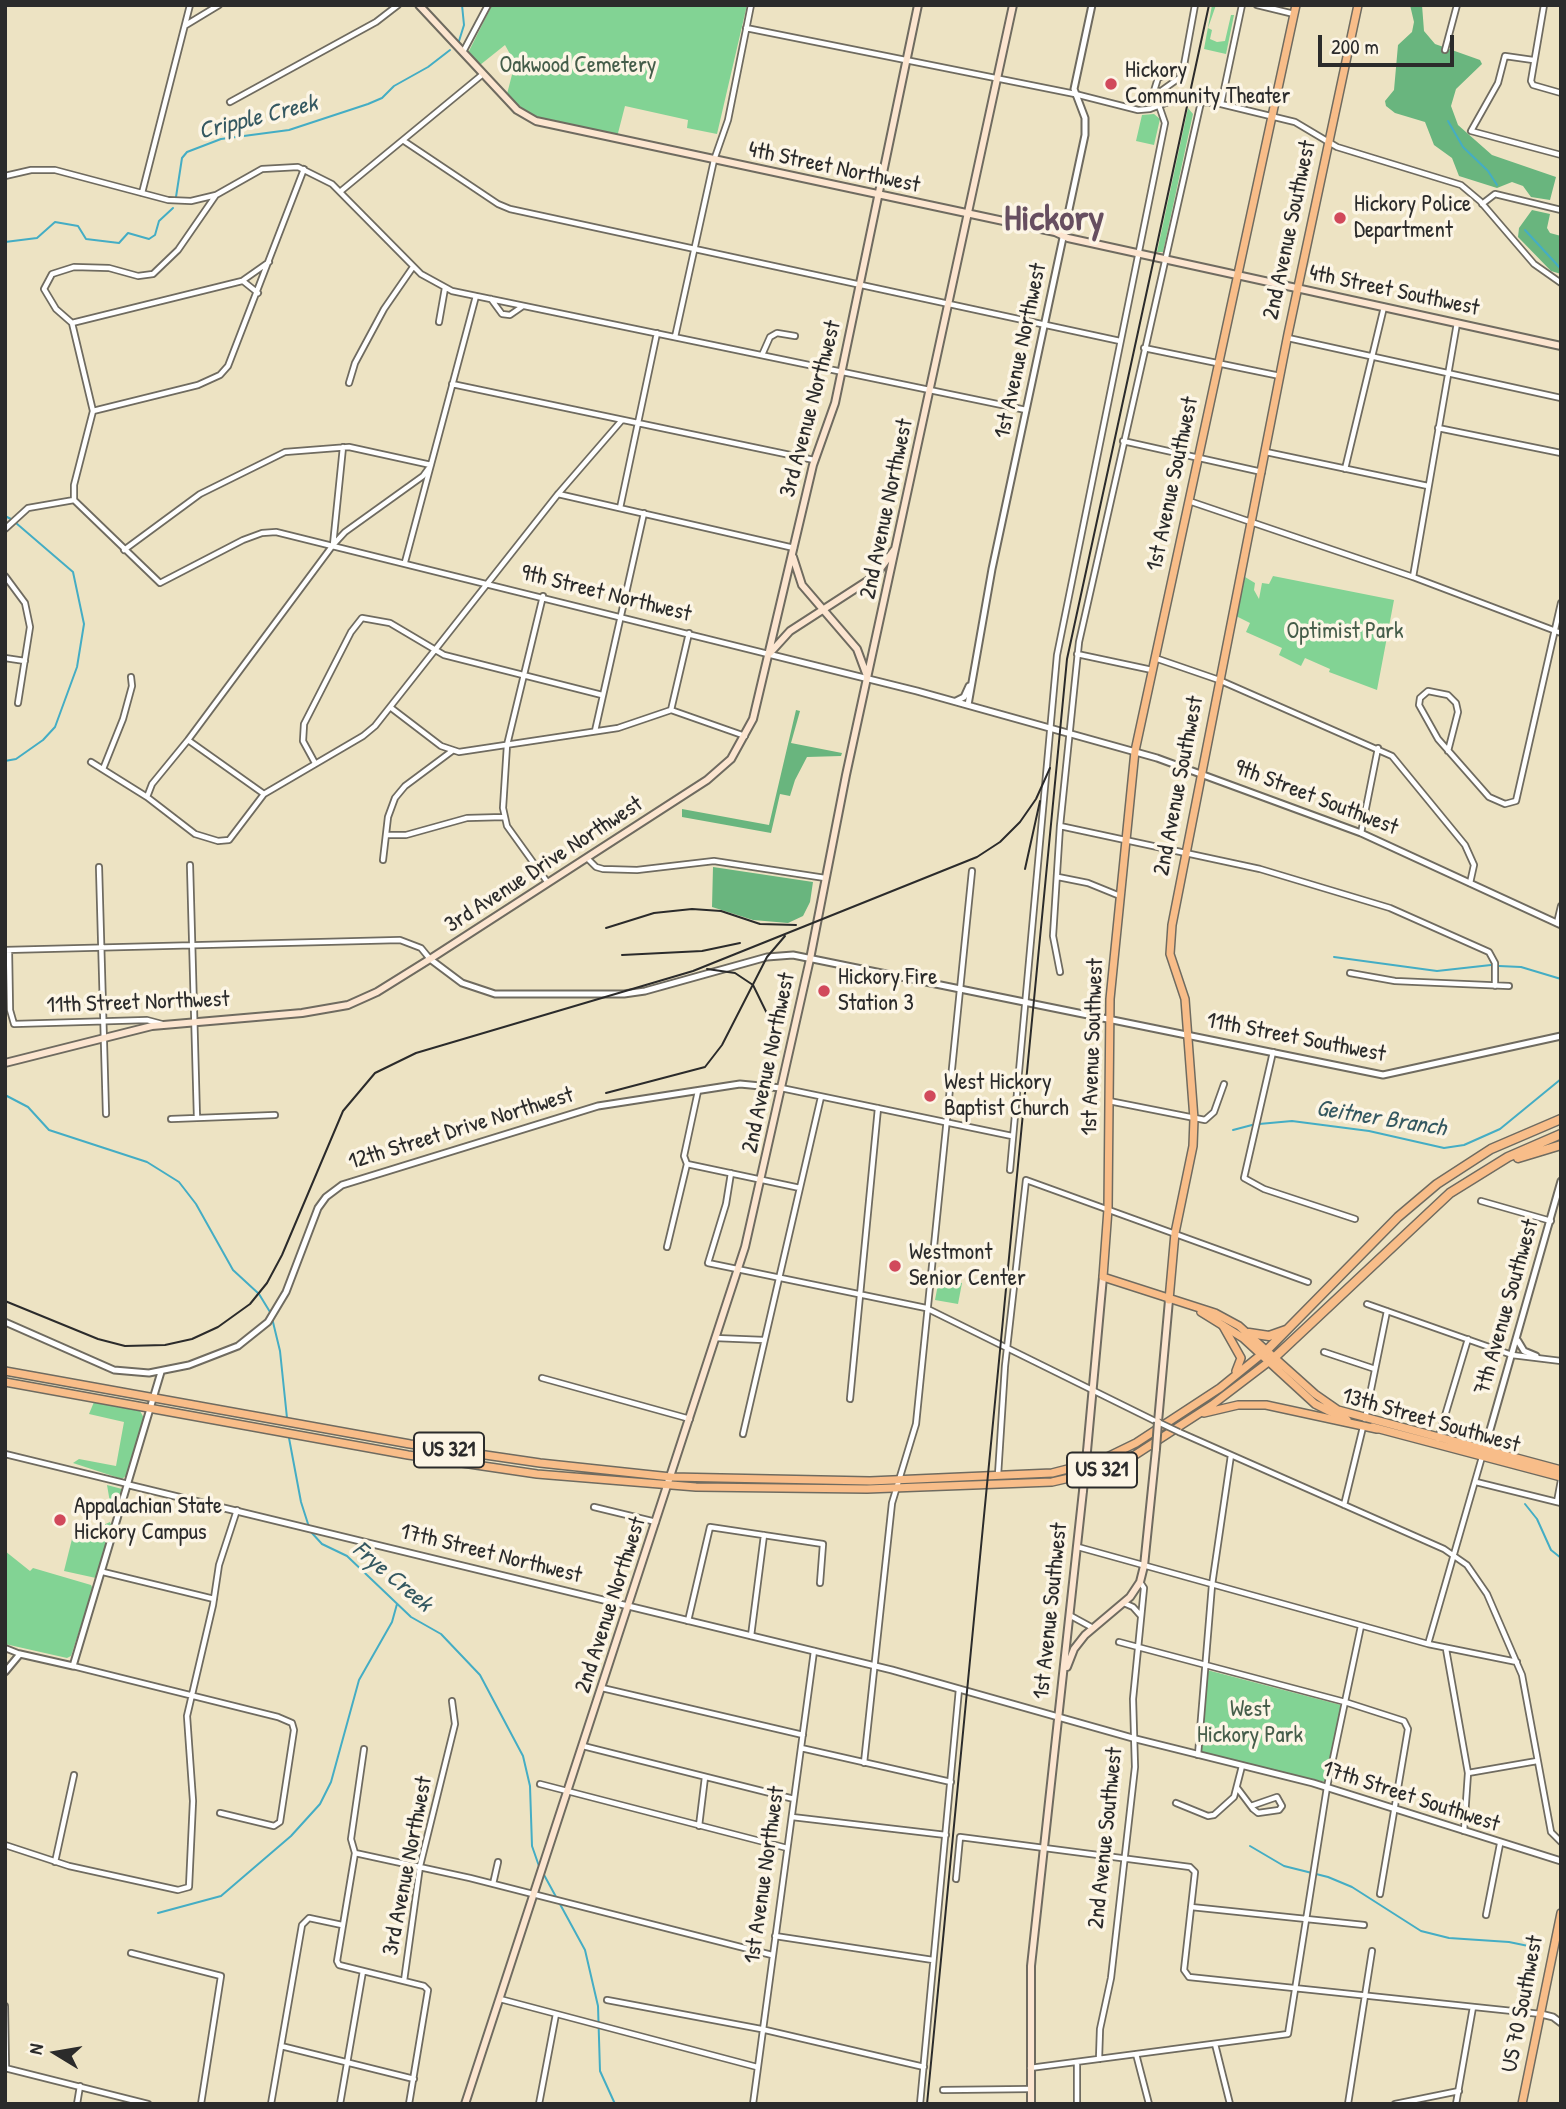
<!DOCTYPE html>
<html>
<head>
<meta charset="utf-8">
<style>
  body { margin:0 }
  #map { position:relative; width:1566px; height:2109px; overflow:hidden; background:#ede3c3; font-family:"Patrick Hand",sans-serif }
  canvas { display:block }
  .frame { position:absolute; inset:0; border:7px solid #2b2b2b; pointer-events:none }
  .north { position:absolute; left:21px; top:2018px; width:70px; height:70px; -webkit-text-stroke:5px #fcf5e5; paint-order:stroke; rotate:281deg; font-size:19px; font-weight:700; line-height:28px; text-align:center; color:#2b2b2b }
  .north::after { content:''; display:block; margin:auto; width:24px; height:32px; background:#2b2b2b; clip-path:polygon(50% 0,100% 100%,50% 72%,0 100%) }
  .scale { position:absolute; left:1318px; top:35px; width:136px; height:32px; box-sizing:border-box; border:4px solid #2b2b2b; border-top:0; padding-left:9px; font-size:21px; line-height:24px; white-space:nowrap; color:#2b2b2b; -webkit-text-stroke:5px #fcf5e5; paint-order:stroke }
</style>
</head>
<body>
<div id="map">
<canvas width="1566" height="2109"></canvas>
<div class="frame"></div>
<div class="north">N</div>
<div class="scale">200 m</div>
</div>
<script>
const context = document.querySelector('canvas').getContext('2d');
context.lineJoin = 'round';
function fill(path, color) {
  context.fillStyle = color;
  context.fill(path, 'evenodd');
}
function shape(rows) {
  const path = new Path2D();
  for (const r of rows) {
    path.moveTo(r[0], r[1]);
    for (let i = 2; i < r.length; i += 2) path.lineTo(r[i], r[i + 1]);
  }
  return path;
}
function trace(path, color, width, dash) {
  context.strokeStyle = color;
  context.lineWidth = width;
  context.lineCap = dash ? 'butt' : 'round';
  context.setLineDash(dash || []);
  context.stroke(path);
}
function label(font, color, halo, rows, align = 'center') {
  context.font = font + ' "Patrick Hand",sans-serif';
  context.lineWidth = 7;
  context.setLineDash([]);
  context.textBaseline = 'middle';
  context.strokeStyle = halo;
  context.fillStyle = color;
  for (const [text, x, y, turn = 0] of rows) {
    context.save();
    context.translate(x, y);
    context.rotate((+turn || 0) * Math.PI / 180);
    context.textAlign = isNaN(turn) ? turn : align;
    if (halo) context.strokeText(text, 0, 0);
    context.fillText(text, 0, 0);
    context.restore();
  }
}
const green = shape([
  [492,5,747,5,717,134,687,128,688,120,625,106,617,137,546,121,525,111,507,94,515,63,505,45,480,65,468,53],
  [1212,5,1216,5,1208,28,1212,30,1210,39,1217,42,1225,41,1231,15,1234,15,1226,54,1204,49],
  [1188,108,1193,114,1163,252,1157,252],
  [1154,114,1160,119,1154,145,1136,141,1142,115],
  [1273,576,1394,600,1377,690,1329,672,1330,669,1305,658,1301,666,1279,655,1282,648,1246,632,1250,623,1236,616,1245,577,1255,583,1254,590,1259,599,1262,583,1269,584],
  [939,1279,962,1283,958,1304,935,1300],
  [94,1402,140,1411,144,1418,128,1474,122,1479,73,1463,79,1459,116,1466,124,1422,89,1414],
  [107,1485,122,1489,116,1513,112,1514],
  [110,1522,112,1527,96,1578,64,1571,76,1523,99,1527],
  [5,1551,30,1571,33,1568,91,1585,93,1589,71,1656,67,1658,5,1644],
  [1207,1670,1341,1705,1325,1782,1201,1752]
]);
const forest = shape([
  [1410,5,1422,5,1424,31,1435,44,1480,60,1482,64,1456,89,1451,106,1458,125,1492,155,1556,177,1550,200,1531,197,1523,186,1512,182,1497,188,1459,176,1452,158,1434,145,1425,122,1395,113,1386,106,1385,101,1394,90,1398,45,1412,32,1414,22],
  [1532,210,1550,214,1547,228,1550,233,1561,236,1561,274,1551,271,1518,237,1519,228],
  [796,710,800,711,791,743,842,753,841,756,807,757,795,780,790,796,780,794,771,833,682,817,682,809,769,825],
  [713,867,813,882,810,902,803,916,788,923,753,920,712,907]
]);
const stream = shape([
  [459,41,464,25,462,5],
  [1448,121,1463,147,1488,171,1497,185],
  [176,197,182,158,187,152,221,139,289,130,368,104,382,98,394,86,428,67,450,50],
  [1525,230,1561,269],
  [5,242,37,238,55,222,78,226,86,239,119,243,128,233,149,239,155,235,159,221,173,208],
  [5,516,11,519],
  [5,761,16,759,43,740,55,727,77,667,84,624,73,572,16,523],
  [1334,957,1437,971,1491,965],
  [1499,966,1521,967,1561,979],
  [5,1095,28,1107,49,1130,147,1162,179,1182,196,1204,233,1270,259,1294,270,1312],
  [1259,1124,1292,1121,1369,1131,1444,1148,1464,1145,1500,1129,1561,1079],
  [1233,1130,1252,1125],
  [272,1318,280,1351,287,1418],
  [289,1438,301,1502,309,1527],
  [1525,1504,1537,1519,1551,1550,1561,1558],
  [311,1532,322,1544,347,1556,411,1617,441,1634,480,1675,523,1756,530,1786,532,1846,540,1869],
  [1250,1846,1284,1866,1328,1877,1352,1887,1421,1931,1449,1938,1509,1942,1538,1948],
  [543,1873,585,1950,598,2006,600,2071,615,2104],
  [158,1913,221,1896,291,1836,320,1804,331,1782,359,1680,392,1622,397,1604]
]);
const minor = shape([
  [1257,5,1294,14],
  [1544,5,1531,81,1533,85,1561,93],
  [186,25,219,5],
  [746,28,1075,94,1138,110,1150,109,1176,99,1221,104,1295,122,1337,147,1461,185,1480,201,1534,264,1561,283],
  [1445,50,1457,5],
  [463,52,488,5],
  [1533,60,1505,56,1498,83,1471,131,1561,155],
  [1154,96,1182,76,1195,5],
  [230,102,376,22,398,5],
  [1221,104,1242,5],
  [404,141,498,204,510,209,1120,341],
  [5,176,31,170,55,170,168,200,191,201,216,195,262,169,298,167,332,184,421,274,452,291,1026,410],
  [341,191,483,74],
  [142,193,190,5],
  [216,195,178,250,153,274,138,276,109,268,74,267,52,274,44,289,56,309,72,323,93,411,74,485,74,500,160,583,243,540,262,533,276,532,768,654],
  [1482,204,1495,194,1561,210],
  [243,281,258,293],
  [491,299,502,314,510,315,523,306],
  [439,322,445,288],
  [72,323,242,281,269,262],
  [675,337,714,160,728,120,751,5],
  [1288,338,1561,398],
  [1144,348,1280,376],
  [762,355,770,337,777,333,795,336],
  [349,383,355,363,384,309,413,267],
  [452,384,814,460],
  [93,411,198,385,220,375,228,366,304,169],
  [1438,428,1561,453],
  [1123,441,1262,472],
  [1266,452,1428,486],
  [1345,469,1384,307],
  [558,494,794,548],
  [1189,501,1413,577,1561,633],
  [620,508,657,333],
  [5,529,28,508,74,500],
  [333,545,343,447],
  [124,550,200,494,285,452,349,447,431,465,423,476,345,532,333,545,188,740,152,784,147,797],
  [405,562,476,296],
  [5,576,25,603,30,627,18,703],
  [1413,577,1457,323],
  [543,596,507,745,503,808,507,826,548,883],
  [1077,654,1152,670],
  [5,658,25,661],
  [1155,658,1219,680,1392,756,1465,845,1474,865,1470,883],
  [390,707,441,746,459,752,618,728,671,710],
  [671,710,689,633],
  [671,710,745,736],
  [595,731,644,513],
  [188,740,264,794],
  [1448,751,1458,712,1456,703,1448,695,1428,691,1420,698,1419,705,1438,739,1489,797,1505,804,1516,801,1561,603],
  [91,762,147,797,195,834,218,841,229,840,264,794,363,736,375,726,558,494,622,420],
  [315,763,303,741,304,724,351,632,362,618,390,623,444,655,602,695],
  [103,769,123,719,132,686,131,677],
  [1060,826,1260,869,1390,908,1489,952,1495,963,1495,986],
  [1361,833,1378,748],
  [386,835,406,835,467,818,504,817],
  [587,858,596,867,603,869,637,870,714,861,825,878],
  [383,860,388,817,395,798,405,786,452,751],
  [190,865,197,1118],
  [99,867,106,1114],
  [1058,877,1088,883,1120,896],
  [1557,923,1561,906],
  [5,950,400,940,421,948,430,959],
  [9,950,10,1010,14,1024,147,1020,162,1024],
  [1060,972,1053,936,1060,826,1079,642,1201,102],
  [1350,973,1395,981,1509,986],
  [1273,1052,1244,1178,1264,1189,1355,1219],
  [781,1088,1012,1136],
  [1109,1101,1205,1120,1214,1112,1224,1084],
  [171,1119,275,1115],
  [687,1164,800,1188],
  [1010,1170,1057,655,1165,123,1154,91,1158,78,1184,67],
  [731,1173,726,1204,708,1263,926,1308,1157,1422],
  [1481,1201,1551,1221],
  [667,1247,687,1164,684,1156,698,1091],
  [1367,1304,1512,1355,1561,1361],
  [715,1338,764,1340],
  [1324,1352,1375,1369],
  [542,1378,690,1419],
  [850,1399,878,1108],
  [1365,1419,1387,1311],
  [1179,1432,1444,1549,1467,1565,1487,1594,1522,1675,1551,1832,1561,1842],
  [743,1434,821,1097],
  [1438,1439,1468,1339],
  [5,1454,128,1484],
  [998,1475,1005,1366,1026,1180,1308,1282],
  [1476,1482,1561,1503],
  [1557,1502,1561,1480],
  [1344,1505,1363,1427],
  [594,1507,656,1522],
  [1078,1547,1428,1644,1517,1662],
  [103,1572,214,1599],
  [1124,1603,1133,1607,1141,1616],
  [1071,1616,1093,1628],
  [688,1621,710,1527,823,1544,820,1583],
  [751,1636,764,1535],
  [1119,1642,1345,1702,1404,1721,1408,1729,1380,1894],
  [1428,1644,1482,1457],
  [5,1648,20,1654],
  [1446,1649,1468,1773,1464,1831],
  [73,1666,278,1717,292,1723,294,1730,280,1822,274,1826,220,1813],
  [602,1688,803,1735],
  [583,1746,794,1799],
  [801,1748,951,1782],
  [364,1749,351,1839,355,1853,337,1961,339,1965,424,1986,428,1990,409,2104],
  [1198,1755,1212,1585,1231,1455],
  [864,1763,892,1503,916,1424,972,871],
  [1468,1773,1537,1761],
  [540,1784,787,1848],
  [1238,1789,1253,1809,1258,1813,1279,1810,1282,1806,1277,1797,1251,1806],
  [1176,1803,1208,1816,1214,1815,1234,1797,1242,1766],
  [792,1817,946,1835],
  [699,1826,705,1777],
  [5,1845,69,1866,178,1890,189,1887,193,1801,187,1716,213,1605,219,1565,237,1510],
  [355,1853,470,1878,772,1955],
  [55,1862,74,1775],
  [956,1879,960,1837,1190,1867,1195,1872,1184,1970,1189,1977,1541,2014],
  [493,1884,498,1862],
  [1191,1907,1364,1925],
  [1486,1915,1500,1844],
  [775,1936,933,1960],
  [131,1953,221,1976,201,2104],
  [404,1981,420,1866,455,1724,452,1701],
  [500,1999,757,2067],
  [607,2000,761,2029,924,2067],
  [5,2006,6,2068],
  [1215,2044,1230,2104],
  [281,2046,414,2079],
  [1136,2054,1149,2104],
  [1099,2059,1100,2029,1111,1978,1135,1767,1133,1699,1144,1588,1140,1582],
  [1077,2063,1077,2104],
  [5,2068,148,2104],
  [1030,2068,1288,2034,1327,1787,1361,1626],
  [943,2090,1030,2089],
  [77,2104,80,2086],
  [271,2104,302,1925,309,1918,342,1925],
  [340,2104,363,1971],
  [539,2104,556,2014],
  [753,2104,814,1651],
  [920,2104,959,1689],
  [1348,2104,1372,1951],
  [1395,2104,1459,2091],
  [1456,2104,1473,2007]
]);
const tertiary = shape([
  [768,654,917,691,1157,758,1361,833,1561,925],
  [956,701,964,697,969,686],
  [968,705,992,569,1085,135,1085,118,1074,89,1092,5],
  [430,959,462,983,495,994,624,994,645,991,767,957,793,955,1383,1075,1561,1036],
  [5,1322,114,1370,149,1373,189,1365,238,1346,268,1322,286,1292,318,1208,326,1197,342,1185,598,1106,740,1084,781,1088],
  [1518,1341,1524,1351,1536,1356],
  [1484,1451,1561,1181],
  [129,1485,892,1670,1136,1739,1313,1783,1561,1861],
  [5,1672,20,1654,73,1666,161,1372],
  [1541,2014,1553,2017,1561,2023]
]);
const secondary = shape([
  [419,5,517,110,536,121,1055,232,1068,238,1561,346],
  [793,557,802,585,857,649,867,676],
  [770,653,790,631,875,576,894,550],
  [5,1063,152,1026,302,1013,348,1005,377,992,430,959,707,780,731,759,753,719,813,465,835,403,918,5],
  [1158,1422,1169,1300],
  [1087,1451,1103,1277],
  [1067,1667,1074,1649,1085,1635,1130,1597,1140,1582,1144,1566,1156,1449],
  [465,2104,745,1247,810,959,846,775,1013,5],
  [1031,2104,1031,1966,1083,1491]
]);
const primary = shape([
  [1296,5,1135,751,1110,999,1108,1209,1103,1277,1215,1313,1239,1326,1315,1394,1338,1410,1561,1470],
  [1169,1300,1175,1233,1193,1146,1194,1119,1185,999,1170,954,1172,925,1288,334,1358,5],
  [1201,1312,1243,1338,1315,1404,1347,1420],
  [1372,1427,1561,1477],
  [1522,2104,1561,1913]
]);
const trunk = shape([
  [1223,1326,1241,1358,1236,1371],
  [5,1371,410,1444,540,1463,671,1477,870,1481,1052,1473,1099,1461,1136,1443,1220,1388,1268,1349],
  [5,1382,408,1455,537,1474,696,1487,867,1489,1052,1482,1100,1471,1135,1455,1212,1405,1275,1357],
  [1204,1413,1238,1405,1266,1405,1377,1429]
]);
const motorway = shape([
  [1518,1158,1561,1145],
  [1249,1333,1269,1336,1286,1330],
  [1268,1349,1398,1217,1437,1184,1491,1149,1561,1119],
  [1275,1357,1450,1193,1508,1157,1561,1134]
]);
const rail = shape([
  [1025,869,1040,801],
  [606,928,654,913,692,909,721,911,760,924,796,925],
  [622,955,702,951,740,943],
  [707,969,735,973,753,985,779,1038],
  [606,1093,705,1067,722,1045,767,957,785,936],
  [5,1301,98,1339,125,1346,165,1345,192,1339,218,1327,250,1304,267,1283,282,1255,343,1111,375,1073,416,1053,693,971,977,857,1000,842,1020,822,1036,799,1050,768],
  [927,2104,1067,659,1209,5]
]);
const minorBridge = shape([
  [1158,1422,1179,1432]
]);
const secondaryBridge = shape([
  [1156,1449,1158,1422],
  [1083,1491,1087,1451]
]);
const markers = [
  [1111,84,7,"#d1495b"],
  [1340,218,7,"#d1495b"],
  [824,991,7,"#d1495b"],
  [930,1096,7,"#d1495b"],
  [895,1266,7,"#d1495b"],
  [60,1520,7,"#d1495b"]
];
const shields = [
  [449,1450,70],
  [1102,1470,70]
];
const shieldNames = [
  ["US 321",449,1450],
  ["US 321",1102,1470]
];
const parkNames = [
  ["Oakwood Cemetery",578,66],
  ["Optimist Park",1345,632],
  ["West",1250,1710],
  ["Hickory Park",1250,1736]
];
const poiNames = [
  ["Hickory",1125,71],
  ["Community Theater",1125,97],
  ["Hickory Police",1354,205],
  ["Department",1354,231],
  ["Hickory Fire",838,978],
  ["Station 3",838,1004],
  ["West Hickory",944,1083],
  ["Baptist Church",944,1109],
  ["Westmont",909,1253],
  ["Senior Center",909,1279],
  ["Appalachian State",74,1507],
  ["Hickory Campus",74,1533]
];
const streetNames = [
  ["4th Street Northwest",834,168,12],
  ["2nd Avenue Southwest",1290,230,-78],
  ["4th Street Southwest",1394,291,12],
  ["1st Avenue Northwest",1021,351,-78],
  ["3rd Avenue Northwest",811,409,-75],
  ["1st Avenue Southwest",1173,484,-78],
  ["2nd Avenue Northwest",887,509,-78],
  ["9th Street Northwest",606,594,14],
  ["2nd Avenue Southwest",1179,786,-79],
  ["9th Street Southwest",1316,798,21],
  ["3rd Avenue Drive Northwest",544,865,-33],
  ["11th Street Northwest",138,1003,-2],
  ["11th Street Southwest",1296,1038,11],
  ["1st Avenue Southwest",1093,1047,-88],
  ["2nd Avenue Northwest",769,1063,-78],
  ["12th Street Drive Northwest",461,1129,-17],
  ["7th Avenue Southwest",1507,1307,-74],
  ["13th Street Southwest",1431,1421,16],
  ["17th Street Northwest",491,1554,14],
  ["2nd Avenue Northwest",611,1605,-72],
  ["1st Avenue Southwest",1051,1611,-84],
  ["17th Street Southwest",1411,1797,18],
  ["2nd Avenue Southwest",1106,1838,-84],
  ["3rd Avenue Northwest",408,1866,-79],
  ["1st Avenue Northwest",765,1875,-82],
  ["US 70 Southwest",1523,2004,-79]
];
const waterNames = [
  ["Cripple Creek",258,118,-14],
  ["Geitner Branch",1381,1119,9],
  ["Frye Creek",392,1577,40]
];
const townNames = [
  ["Hickory",1054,220]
];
fill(green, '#82d394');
fill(forest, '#69b57e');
trace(stream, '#44adc4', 2);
trace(minor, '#6f6b60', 8);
trace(tertiary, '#6f6b60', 9);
trace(secondary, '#6f6b60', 10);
trace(primary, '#6f6b60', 10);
trace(trunk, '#6f6b60', 10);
trace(motorway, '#6f6b60', 11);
trace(minor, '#fff', 4.5);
trace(tertiary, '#fff', 5);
trace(secondary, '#fce5d0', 6);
trace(primary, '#f8bd89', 7);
trace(trunk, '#f8bd89', 7);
trace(motorway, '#f8bd89', 8);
trace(rail, '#2b2b2b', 2);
trace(minorBridge, '#6f6b60', 8, []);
trace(secondaryBridge, '#6f6b60', 10, []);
trace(minorBridge, '#fff', 4.5);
trace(secondaryBridge, '#fce5d0', 6);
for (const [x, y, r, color] of markers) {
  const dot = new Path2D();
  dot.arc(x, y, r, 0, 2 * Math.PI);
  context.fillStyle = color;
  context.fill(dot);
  trace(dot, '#fcf5e5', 2.5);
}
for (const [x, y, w] of shields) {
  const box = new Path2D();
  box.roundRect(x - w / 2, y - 17.5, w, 35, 5);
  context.fillStyle = '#fcf5e5';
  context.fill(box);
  trace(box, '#2b2b2b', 2);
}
label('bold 21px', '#2b2b2b', null, shieldNames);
label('23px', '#455d4a', '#fcf5e5', parkNames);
label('23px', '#2b2b2b', '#fcf5e5', poiNames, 'left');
label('23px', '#2b2b2b', '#fcf5e5', streetNames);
label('italic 24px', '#345861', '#fcf5e5', waterNames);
label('bold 37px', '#674f60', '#fcf5e5', townNames);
</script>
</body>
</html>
